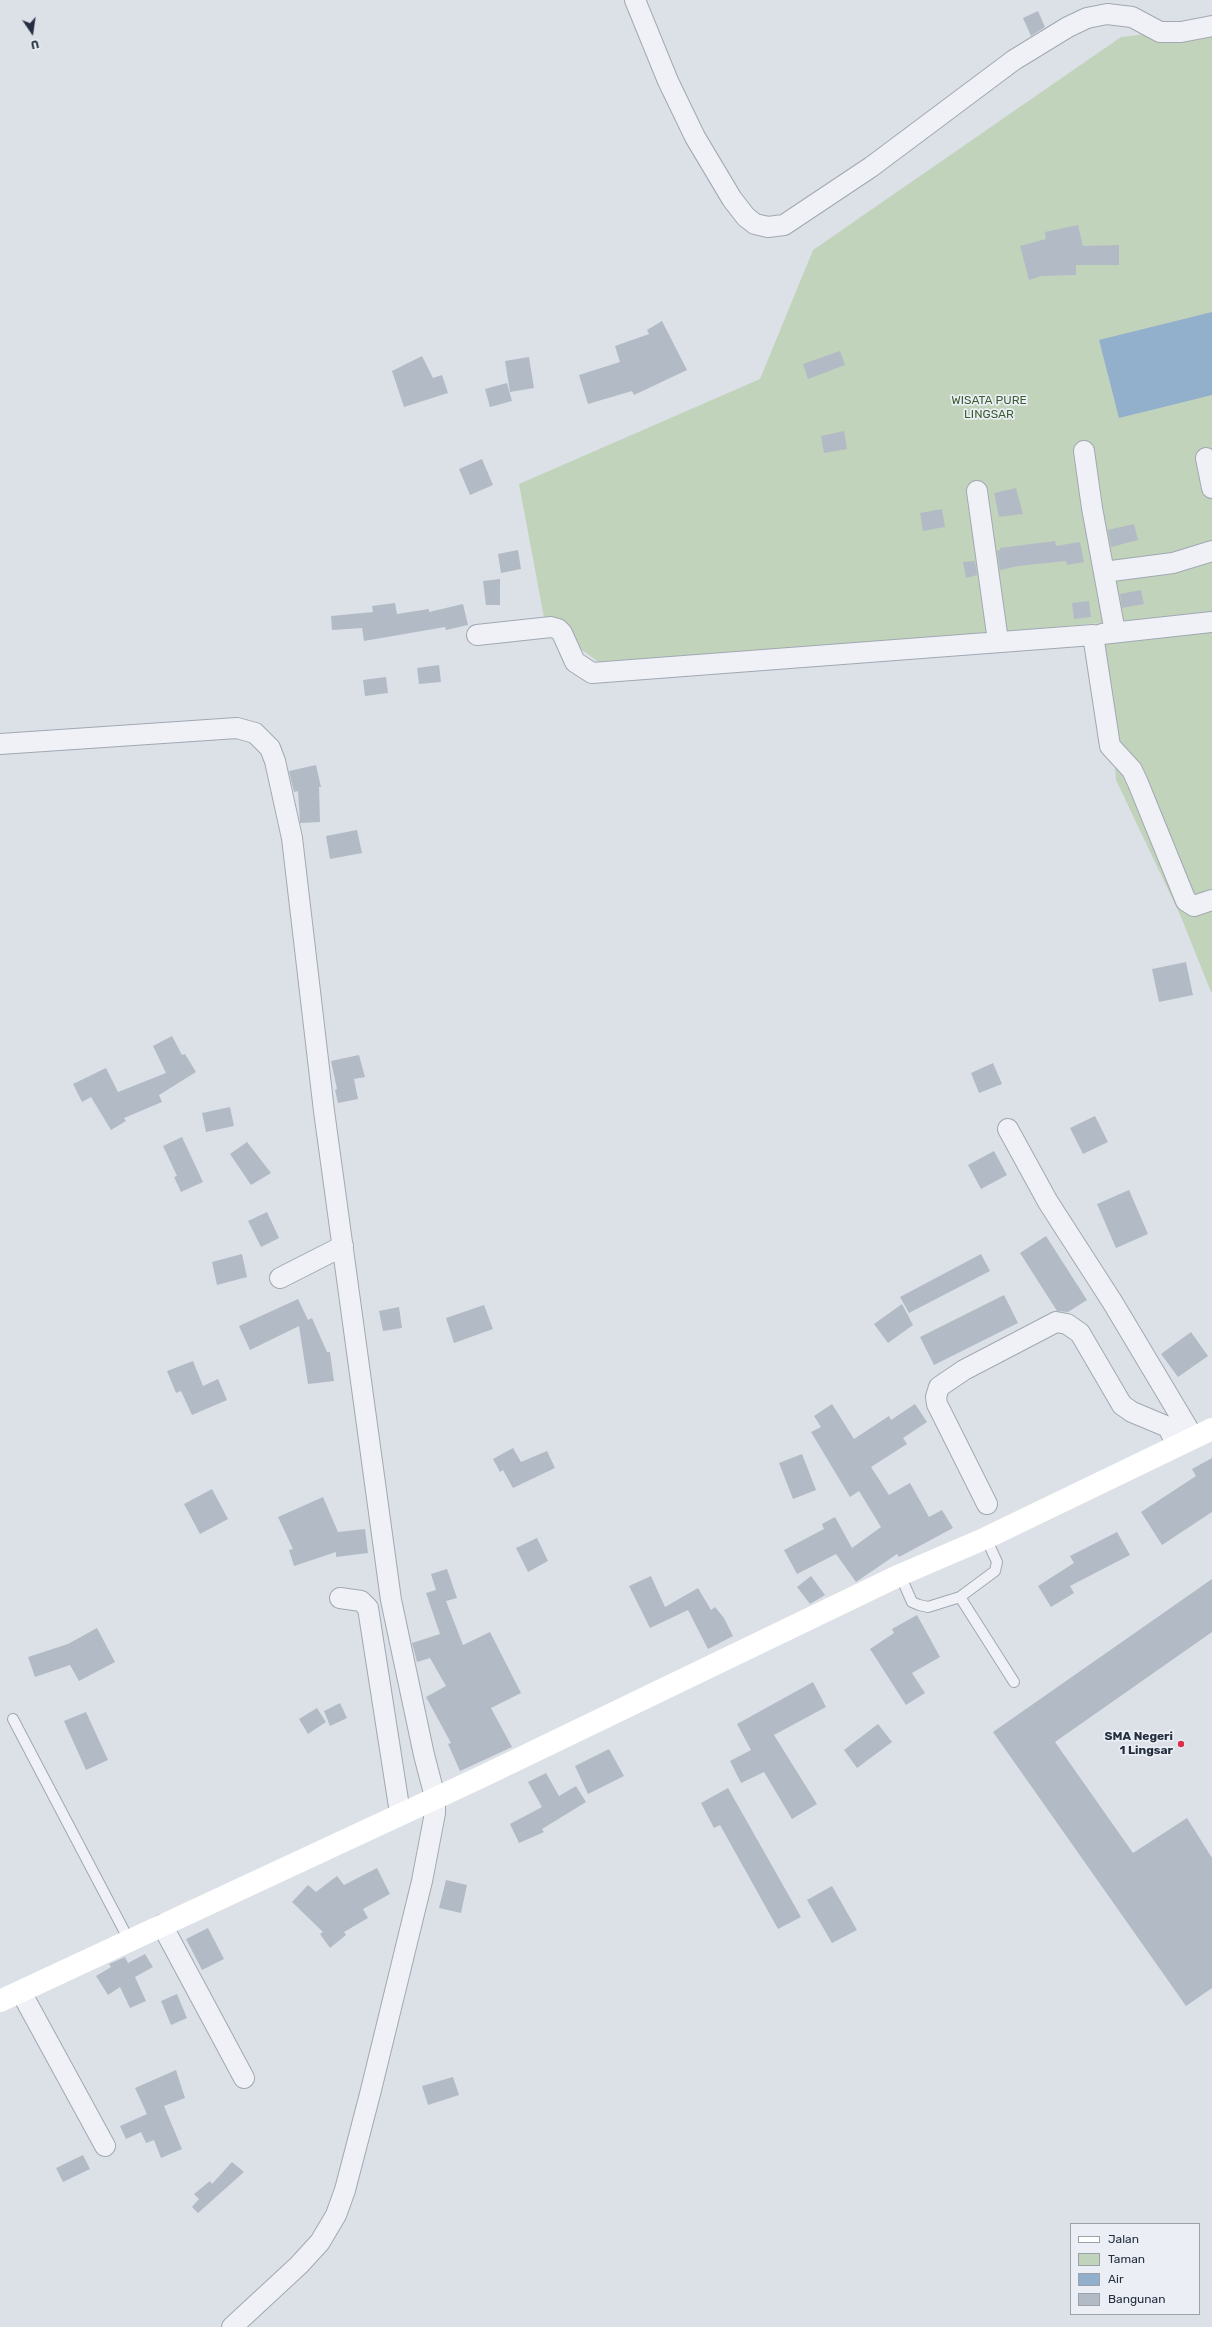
<!DOCTYPE html>
<html>
<head>
<meta charset="utf-8">
<style>
  body { margin:0 }
  #map { position:relative; width:1212px; height:2327px; overflow:hidden; background:#dce1e8; font-family:Rubik,sans-serif }
  canvas { display:block }
  .legend { position:absolute; left:1070px; top:2223px; width:130px; height:92px; box-sizing:border-box; background:#ebeff5; border:1px solid #9ba2ac; margin:0; padding:5px 7px; list-style:none; font-size:12px; color:#242e3f }
  .legend li { display:flex; align-items:center; gap:8px; height:20px }
  .legend b { width:20px; border:1px solid #9ba2ac }
  .north { position:absolute; left:12px; top:12px; width:40px; height:40px; -webkit-text-stroke:3px #ebeff5; paint-order:stroke; rotate:167deg; font-size:11px; font-weight:700; line-height:16px; text-align:center; color:#242e3f }
  .north::after { content:''; display:block; margin:auto; width:14px; height:18px; background:#242e3f; clip-path:polygon(50% 0,100% 100%,50% 72%,0 100%) }
</style>
</head>
<body>
<div id="map">
<canvas width="1212" height="2327"></canvas>
<ul class="legend">
<li><b style="height:5px;background:#fff"></b>Jalan</li>
<li><b style="height:11px;background:#c2d3bc"></b>Taman</li>
<li><b style="height:11px;background:#92afcc"></b>Air</li>
<li><b style="height:11px;background:#b2bac5"></b>Bangunan</li>
</ul>
<div class="north">U</div>
</div>
<script>
const context = document.querySelector('canvas').getContext('2d');
context.lineJoin = 'round';
function fill(path, color) {
  context.fillStyle = color;
  context.fill(path, 'evenodd');
}
function shape(rows) {
  const path = new Path2D();
  for (const r of rows) {
    path.moveTo(r[0], r[1]);
    for (let i = 2; i < r.length; i += 2) path.lineTo(r[i], r[i + 1]);
  }
  return path;
}
function trace(path, color, width, dash) {
  context.strokeStyle = color;
  context.lineWidth = width;
  context.lineCap = dash ? 'butt' : 'round';
  context.setLineDash(dash || []);
  context.stroke(path);
}
function label(font, color, halo, rows, align = 'center') {
  context.font = font + ' Rubik,sans-serif';
  context.lineWidth = 3.5;
  context.setLineDash([]);
  context.textBaseline = 'middle';
  context.strokeStyle = halo;
  context.fillStyle = color;
  for (const [text, x, y, turn = 0] of rows) {
    context.save();
    context.translate(x, y);
    context.rotate((+turn || 0) * Math.PI / 180);
    context.textAlign = isNaN(turn) ? turn : align;
    if (halo) context.strokeText(text, 0, 0);
    context.fillText(text, 0, 0);
    context.restore();
  }
}
const green = shape([
  [1212,26,1212,992,1211,992,1181,917,1116,780,1102,623,604,666,545,623,519,484,760,379,813,250,1121,37]
]);
const water = shape([
  [1212,312,1212,395,1119,418,1099,340]
]);
const building = shape([
  [1038,11,1045,27,1031,36,1023,18],
  [1078,225,1083,246,1119,245,1119,265,1076,265,1076,275,1041,276,1029,280,1020,246,1046,239,1045,232],
  [662,321,687,370,634,395,632,391,588,404,579,375,620,362,615,346,649,334,647,330],
  [840,351,845,365,808,379,803,364],
  [422,356,433,378,442,375,448,393,404,407,392,371],
  [529,357,534,388,510,392,505,361],
  [507,383,512,401,490,407,485,389],
  [844,431,847,449,824,453,821,436],
  [482,459,493,485,470,495,459,469],
  [1016,488,1023,514,999,517,994,493],
  [942,509,945,527,923,531,920,513],
  [1134,524,1138,540,1111,547,1108,530],
  [1055,541,1056,546,1080,542,1084,562,1067,565,1066,561,1018,566,1000,570,997,551,1000,550,1000,548],
  [518,550,521,569,501,573,498,554],
  [975,561,977,575,966,578,963,562],
  [500,579,500,605,486,605,483,581],
  [1141,590,1144,604,1122,608,1120,594],
  [1089,601,1091,617,1074,619,1072,603],
  [395,603,397,614,429,609,429,612,463,604,468,625,446,630,445,627,364,641,362,628,332,630,331,616,373,612,372,606],
  [439,665,441,682,419,684,417,668],
  [386,677,388,693,365,696,363,680],
  [316,765,321,787,319,787,320,822,300,823,298,791,294,792,289,771],
  [357,830,362,853,330,859,326,836],
  [1186,962,1193,995,1159,1002,1152,969],
  [172,1036,182,1055,185,1054,196,1072,159,1095,162,1102,124,1118,126,1121,111,1130,91,1097,82,1102,73,1084,106,1068,118,1092,166,1073,153,1046],
  [359,1055,365,1077,354,1079,358,1099,338,1103,335,1090,337,1089,331,1061],
  [993,1063,1002,1084,979,1093,971,1073],
  [230,1107,234,1126,206,1132,202,1113],
  [1095,1116,1108,1142,1083,1154,1070,1128],
  [182,1137,203,1182,181,1192,174,1177,177,1176,163,1146],
  [247,1142,271,1173,251,1185,230,1154],
  [994,1151,1007,1175,981,1189,968,1165],
  [1129,1190,1148,1234,1116,1248,1097,1204],
  [267,1212,279,1238,261,1247,248,1221],
  [1046,1236,1087,1300,1068,1312,1057,1311,1020,1253],
  [242,1254,247,1277,217,1285,212,1262],
  [981,1254,990,1271,909,1313,900,1297],
  [1004,1295,1018,1323,934,1365,920,1337],
  [298,1299,308,1320,312,1318,327,1352,330,1352,334,1381,308,1384,299,1326,250,1350,239,1326],
  [902,1304,913,1325,888,1343,874,1324],
  [484,1305,493,1329,454,1343,446,1318],
  [399,1307,402,1328,383,1331,379,1311],
  [1191,1332,1208,1356,1178,1377,1161,1354],
  [193,1361,203,1386,218,1379,227,1400,192,1415,181,1391,176,1393,167,1371],
  [832,1404,854,1439,889,1416,891,1420,915,1404,927,1422,903,1438,907,1444,871,1467,889,1495,910,1483,929,1517,942,1510,953,1528,899,1557,897,1554,856,1582,836,1554,797,1574,784,1550,824,1529,822,1524,835,1517,852,1548,881,1527,859,1491,850,1497,811,1432,821,1427,814,1416],
  [513,1448,521,1462,547,1451,555,1468,513,1488,503,1470,500,1472,493,1459],
  [802,1454,816,1490,793,1499,779,1463],
  [1212,1458,1212,1512,1162,1545,1141,1512,1196,1476,1192,1469],
  [212,1489,228,1519,200,1534,184,1504],
  [323,1497,338,1532,365,1529,368,1553,336,1557,336,1552,294,1566,289,1550,293,1549,278,1517],
  [1117,1532,1130,1555,1070,1586,1074,1593,1051,1607,1038,1586,1074,1563,1070,1556],
  [537,1538,548,1561,528,1572,516,1548],
  [447,1569,457,1598,446,1601,463,1645,490,1632,521,1693,491,1708,512,1747,460,1771,448,1744,451,1743,426,1697,446,1686,430,1658,417,1662,412,1643,440,1634,426,1593,436,1590,431,1574],
  [651,1576,665,1607,698,1588,711,1610,715,1607,724,1618,733,1636,708,1649,688,1610,650,1628,629,1586],
  [811,1576,825,1595,810,1604,797,1587],
  [1212,1579,1212,1632,1055,1742,1133,1853,1187,1818,1212,1858,1212,1988,1186,2006,993,1732],
  [917,1615,940,1657,912,1673,925,1693,906,1705,870,1649,894,1633,892,1629],
  [97,1628,115,1662,79,1681,70,1665,35,1677,28,1657,68,1644],
  [813,1682,826,1707,774,1735,817,1804,792,1819,764,1772,741,1783,730,1761,751,1750,737,1724],
  [340,1703,347,1718,330,1726,324,1711],
  [317,1708,326,1722,308,1734,299,1719],
  [86,1712,108,1760,86,1770,64,1721],
  [878,1724,892,1742,857,1768,844,1750],
  [609,1749,624,1776,588,1794,575,1766],
  [546,1773,559,1796,576,1786,586,1802,542,1829,544,1832,519,1843,510,1824,542,1807,528,1782],
  [728,1788,801,1917,778,1929,720,1825,714,1828,701,1803],
  [377,1868,390,1894,363,1909,368,1918,344,1932,346,1935,330,1948,320,1934,323,1932,292,1902,308,1885,316,1892,337,1876,344,1885],
  [446,1880,467,1885,461,1913,439,1908],
  [832,1886,857,1930,832,1943,807,1900],
  [208,1928,224,1959,202,1970,186,1939],
  [145,1954,153,1967,135,1977,146,2001,130,2008,120,1987,108,1995,96,1976,111,1967,109,1964,125,1957,128,1963],
  [177,1994,187,2018,171,2025,161,2001],
  [176,2070,185,2098,164,2106,182,2149,161,2158,154,2140,146,2143,141,2132,126,2139,120,2126,147,2114,135,2088],
  [453,2077,459,2095,428,2105,422,2086],
  [83,2155,90,2169,63,2182,56,2168],
  [232,2162,244,2172,198,2213,192,2207,199,2199,194,2194,210,2181,212,2184]
]);
const lane = shape([
  [900,1575,912,1602,919,1605,928,1607,960,1597,995,1571,997,1562,986,1538],
  [960,1597,1014,1682],
  [13,1719,130,1942]
]);
const street = shape([
  [635,0,668,81,695,137,732,199,746,217,755,224,768,227,784,225,871,167,1014,60,1068,27,1087,18,1107,14,1132,17,1160,32,1181,32,1212,26],
  [1084,451,1092,508,1115,632],
  [1206,458,1212,488],
  [977,491,998,641],
  [1104,572,1173,563,1212,551],
  [1102,634,1212,622],
  [477,635,551,627,558,629,562,633,575,662,592,673,1093,635,1110,746,1132,770,1138,783,1186,901,1194,906,1212,900],
  [0,744,237,728,255,733,270,748,275,761,292,838,324,1111,391,1600,424,1755,435,1797,435,1813,422,1881,370,2094,345,2190,336,2215,320,2242,299,2265,232,2327],
  [1008,1129,1048,1202,1113,1303,1193,1437],
  [280,1278,343,1246],
  [987,1504,937,1404,936,1397,939,1387,964,1370,1056,1322,1067,1324,1080,1333,1122,1405,1132,1412,1168,1427,1176,1444],
  [340,1598,361,1601,368,1608,400,1813],
  [162,1925,244,2078],
  [21,1992,105,2146]
]);
const secondary = shape([
  [0,2001,479,1778,900,1575,986,1538,1212,1429]
]);
const markers = [
  [1181,1744,4,"#dc314e"]
];
const parkNames = [
  ["WISATA PURE",989,401],
  ["LINGSAR",989,415]
];
const poiNames = [
  ["SMA Negeri",1173,1737],
  ["1 Lingsar",1173,1751]
];
fill(green, '#c2d3bc');
fill(water, '#92afcc');
fill(building, '#b2bac5');
trace(lane, '#a1a8b2', 12);
trace(street, '#a1a8b2', 22);
trace(lane, '#eff1f6', 10);
trace(street, '#eff1f6', 20);
trace(secondary, '#fff', 22);
for (const [x, y, r, color] of markers) {
  const dot = new Path2D();
  dot.arc(x, y, r, 0, 2 * Math.PI);
  context.fillStyle = color;
  context.fill(dot);
  trace(dot, '#ebeff5', 1.5);
}
label('12px', '#395d30', '#ebeff5', parkNames);
label('bold 12px', '#242e3f', '#ebeff5', poiNames, 'right');
</script>
</body>
</html>
